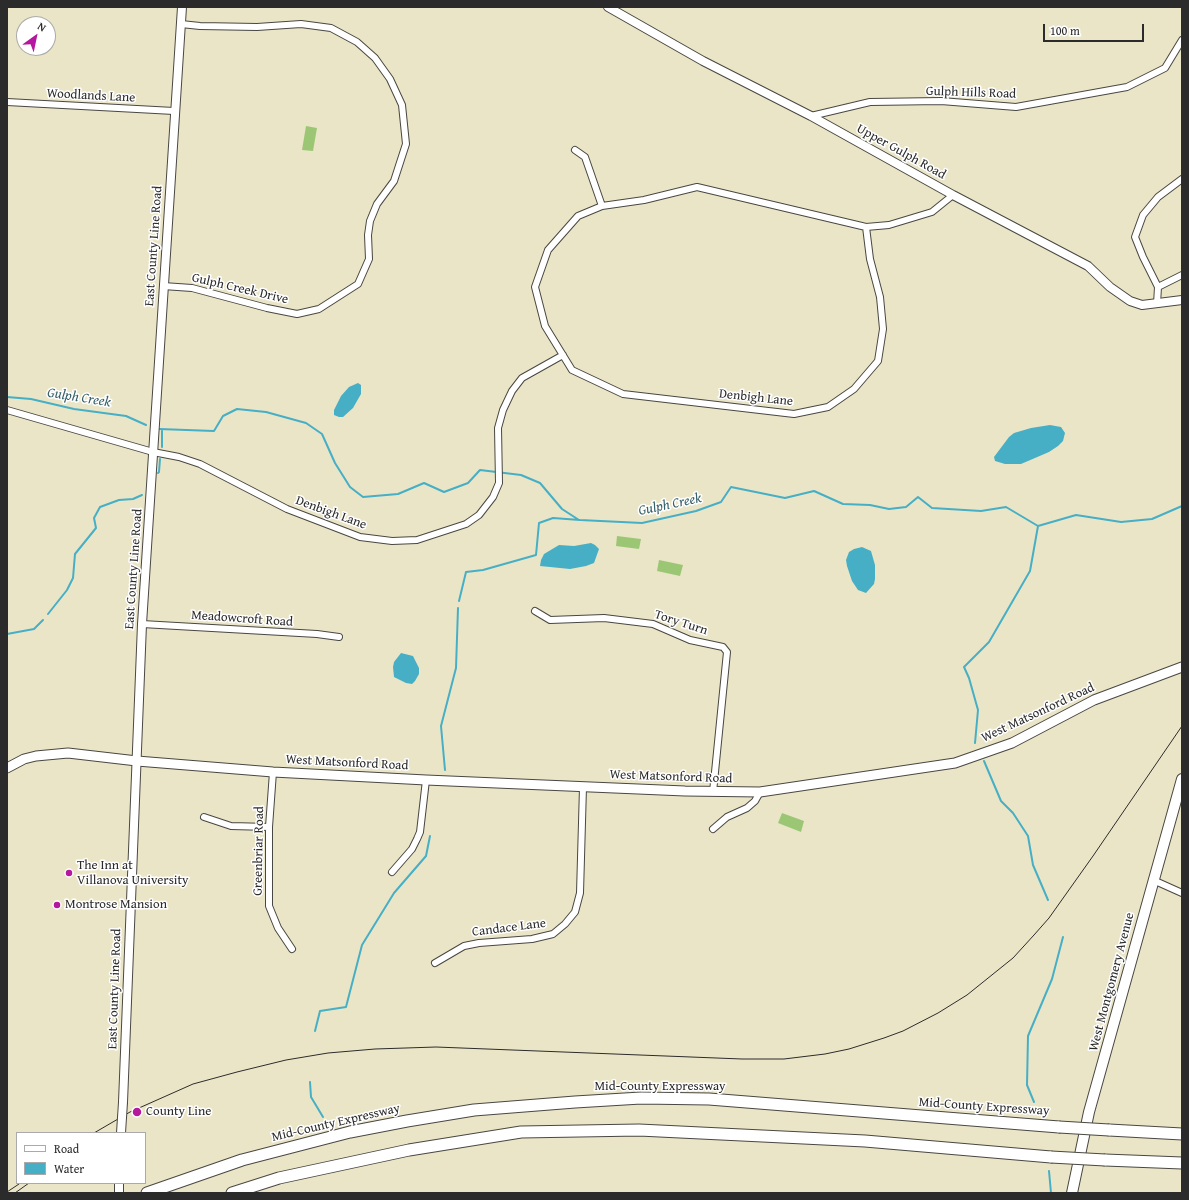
<!DOCTYPE html>
<html>
<head>
<meta charset="utf-8">
<style>
  body { margin:0 }
  #map { position:relative; width:1189px; height:1200px; overflow:hidden; background:#ebe5c7; font-family:"Gentium Book Plus",serif }
  canvas { display:block }
  .frame { position:absolute; inset:0; border:8px solid #2b2b2b; pointer-events:none }
  .legend { position:absolute; left:16px; top:1132px; width:130px; height:52px; box-sizing:border-box; background:#fff; border:1px solid #aaa; margin:0; padding:5px 7px; list-style:none; font-size:12px; color:#2b2b2b }
  .legend li { display:flex; align-items:center; gap:8px; height:20px }
  .legend b { width:20px; border:1px solid #aaa }
  .north { position:absolute; left:16px; top:16px; width:40px; height:40px; box-sizing:border-box; background:#fff; border:1px solid #aaa; border-radius:50%; rotate:33deg; font-size:11px; font-weight:700; line-height:16px; text-align:center; color:#2b2b2b }
  .north::after { content:''; display:block; margin:auto; width:14px; height:18px; background:#b5179e; clip-path:polygon(50% 0,100% 100%,50% 72%,0 100%) }
  .scale { position:absolute; left:1043px; top:24px; width:101px; height:18px; box-sizing:border-box; border:2px solid #2b2b2b; border-top:0; padding-left:5px; font-size:12px; line-height:14px; white-space:nowrap; color:#2b2b2b; -webkit-text-stroke:3px #fff; paint-order:stroke }
</style>
</head>
<body>
<div id="map">
<canvas width="1189" height="1200"></canvas>
<div class="frame"></div>
<ul class="legend">
<li><b style="height:5px;background:#fff"></b>Road</li>
<li><b style="height:11px;background:#46afc5"></b>Water</li>
</ul>
<div class="north">N</div>
<div class="scale">100 m</div>
</div>
<script>
const context = document.querySelector('canvas').getContext('2d');
context.lineJoin = 'round';
function fill(path, color) {
  context.fillStyle = color;
  context.fill(path, 'evenodd');
}
function shape(rows) {
  const path = new Path2D();
  for (const r of rows) {
    path.moveTo(r[0], r[1]);
    for (let i = 2; i < r.length; i += 2) path.lineTo(r[i], r[i + 1]);
  }
  return path;
}
function trace(path, color, width, dash) {
  context.strokeStyle = color;
  context.lineWidth = width;
  context.lineCap = dash ? 'butt' : 'round';
  context.setLineDash(dash || []);
  context.stroke(path);
}
function label(font, color, halo, rows, align = 'center') {
  context.font = font + ' "Gentium Book Plus",serif';
  context.lineWidth = 3;
  context.setLineDash([]);
  context.textBaseline = 'middle';
  context.strokeStyle = halo;
  context.fillStyle = color;
  for (const [text, x, y, turn = 0] of rows) {
    context.save();
    context.translate(x, y);
    context.rotate((+turn || 0) * Math.PI / 180);
    context.textAlign = isNaN(turn) ? turn : align;
    if (halo) context.strokeText(text, 0, 0);
    context.fillText(text, 0, 0);
    context.restore();
  }
}
const green = shape([
  [306,126,317,128,313,151,302,150],
  [617,536,641,539,639,549,616,546],
  [659,560,683,565,680,576,657,571],
  [782,813,804,821,801,832,778,823]
]);
const water = shape([
  [358,383,361,385,361,394,353,408,343,417,339,417,334,415,334,410,341,396,349,387],
  [1050,425,1061,427,1065,433,1063,441,1058,446,1049,452,1021,464,1005,464,995,461,994,457,1009,437,1014,433,1031,428],
  [591,543,595,545,599,549,594,563,586,566,570,569,540,566,541,560,544,554,559,545,574,546],
  [862,547,871,551,875,565,875,579,874,584,866,593,858,590,852,581,847,566,846,560,849,552,854,549],
  [401,653,413,656,419,668,419,674,415,681,412,684,406,683,394,677,393,667,394,662]
]);
const stream = shape([
  [7,397,31,399,74,409,126,416,146,425],
  [159,429,214,431,223,416,237,409,266,412,306,423,322,434,335,463,350,487,363,497,398,494,424,483,444,492,468,483,480,470,521,475,540,483,562,509,579,520],
  [162,447,162,430],
  [158,473,159,472,160,459],
  [459,601,466,572,483,570,536,555,539,523,553,518,580,520,642,523,696,511,721,502,731,487,785,498,814,491,843,504,870,505,889,509,906,507,918,497,932,508,981,511,1006,507,1038,526,1076,515,1121,522,1152,519,1182,506],
  [48,614,67,590,73,578,75,554,96,528,94,518,100,507,119,500,133,499,142,495],
  [7,634,34,629,43,620],
  [975,743,978,710,969,678,964,667,989,642,1030,571,1038,526],
  [984,761,1001,801,1013,813,1028,836,1033,865,1048,900],
  [445,770,441,726,456,668,458,608],
  [315,1031,320,1011,346,1007,362,945,394,893,426,856,430,836],
  [310,1082,311,1097,323,1117],
  [1034,1102,1027,1085,1028,1036,1052,979,1063,937],
  [1049,1171,1051,1193]
]);
const minor = shape([
  [7,102,174,111],
  [811,116,870,102,941,101,1016,107,1127,87,1165,68,1182,40],
  [575,150,585,157,602,206],
  [1182,179,1158,197,1143,215,1135,237,1143,257,1158,287,1182,275],
  [697,187,866,227,870,259,880,297,883,329,878,361,854,389,828,407,794,414,623,394,572,370,545,326,535,287,548,250,578,216,602,206,644,200,697,187],
  [866,227,889,225,932,212,953,195],
  [163,286,192,288,267,308,297,314,319,309,358,284,369,259,368,235,370,221,377,204,394,181,406,144,402,105,390,79,375,58,357,42,331,28,301,24,257,27,200,26,181,24],
  [1157,304,1158,287],
  [7,410,153,452,179,457,200,464,287,509,360,537,392,541,417,540,466,524,479,515,493,497,499,483,498,428,503,410,512,391,522,378,563,355],
  [535,611,550,620,604,618,653,624,690,640,723,647,727,652,713,792],
  [142,624,317,634,339,637],
  [273,772,269,827,269,906,278,928,292,949],
  [204,817,231,826,269,827],
  [713,829,727,817,747,808,755,801,760,792],
  [392,872,412,849,417,839,420,832,426,780],
  [1153,880,1182,893],
  [435,963,464,946,479,943,532,939,553,934,565,924,575,912,580,893,583,787]
]);
const tertiary = shape([
  [608,7,703,61,811,116,953,195,1088,266,1110,287,1130,301,1142,305,1182,300],
  [123,1102,142,624,182,7],
  [119,1193,119,1183]
]);
const secondary = shape([
  [7,768,24,759,36,756,68,753,137,761,273,772,426,780,685,791,760,792,955,763,1012,743,1094,700,1182,667]
]);
const primary = shape([
  [1072,1193,1089,1112,1182,779]
]);
const motorway = shape([
  [1109,1130,1182,1134],
  [1105,1160,1182,1163],
  [147,1193,242,1160,350,1132,407,1121,474,1110,575,1102,641,1098,709,1099,1059,1127],
  [232,1193,279,1178,409,1150,521,1132,639,1130,865,1141,1051,1157]
]);
const tram = shape([
  [94,1133,130,1112,193,1084,237,1072,286,1060,328,1053,375,1049,436,1047,742,1059,784,1059,825,1054,849,1049,884,1038,903,1031,938,1013,967,995,1013,958,1034,935,1049,918,1093,856,1182,726],
  [7,1192,19,1184],
  [15,1193,29,1183]
]);
const tertiaryBridge = shape([
  [121,1133,123,1102]
]);
const motorwayBridge = shape([
  [1059,1127,1109,1130],
  [1051,1157,1105,1160]
]);
const markers = [
  [69,873,4,"#b5179e"],
  [57,905,4,"#b5179e"],
  [137,1112,5,"#b5179e"]
];
const streetNames = [
  ["Gulph Hills Road",971,93,2],
  ["Woodlands Lane",91,96,3],
  ["Upper Gulph Road",901,152,29],
  ["East County Line Road",154,246,-86],
  ["Gulph Creek Drive",240,289,13],
  ["Denbigh Lane",756,398,6],
  ["Denbigh Lane",331,513,20],
  ["East County Line Road",134,569,-86],
  ["Meadowcroft Road",242,619,4],
  ["Tory Turn",681,623,18],
  ["West Matsonford Road",1038,713,-25],
  ["West Matsonford Road",347,763,3],
  ["West Matsonford Road",671,777,2],
  ["Greenbriar Road",259,851,-89],
  ["Candace Lane",509,928,-7],
  ["West Montgomery Avenue",1112,982,-75],
  ["East County Line Road",115,989,-88],
  ["Mid-County Expressway",660,1087],
  ["Mid-County Expressway",984,1107,4],
  ["Mid-County Expressway",336,1123,-13]
];
const poiNames = [
  ["The Inn at",77,866],
  ["Villanova University",77,881],
  ["Montrose Mansion",65,905],
  ["County Line",146,1112]
];
const waterNames = [
  ["Gulph Creek",79,398,9],
  ["Gulph Creek",670,505,-12]
];
fill(green, '#9bc775');
fill(water, '#46afc5');
trace(stream, '#46afc5', 2);
trace(minor, '#484742', 8);
trace(tertiary, '#484742', 10);
trace(secondary, '#484742', 11);
trace(primary, '#484742', 12);
trace(motorway, '#484742', 13);
trace(minor, '#fff', 6);
trace(tertiary, '#fff', 8);
trace(secondary, '#fff', 9);
trace(primary, '#fff', 10);
trace(motorway, '#fff', 11);
trace(tram, '#2b2b2b', 1);
trace(tertiaryBridge, '#484742', 10, []);
trace(motorwayBridge, '#484742', 13, []);
trace(tertiaryBridge, '#fff', 8);
trace(motorwayBridge, '#fff', 11);
for (const [x, y, r, color] of markers) {
  const dot = new Path2D();
  dot.arc(x, y, r, 0, 2 * Math.PI);
  context.fillStyle = color;
  context.fill(dot);
  trace(dot, '#fff', 1.5);
}
label('13px', '#2b2b2b', '#fff', streetNames);
label('13px', '#2b2b2b', '#fff', poiNames, 'left');
label('italic 14px', '#366069', '#fff', waterNames);
</script>
</body>
</html>
